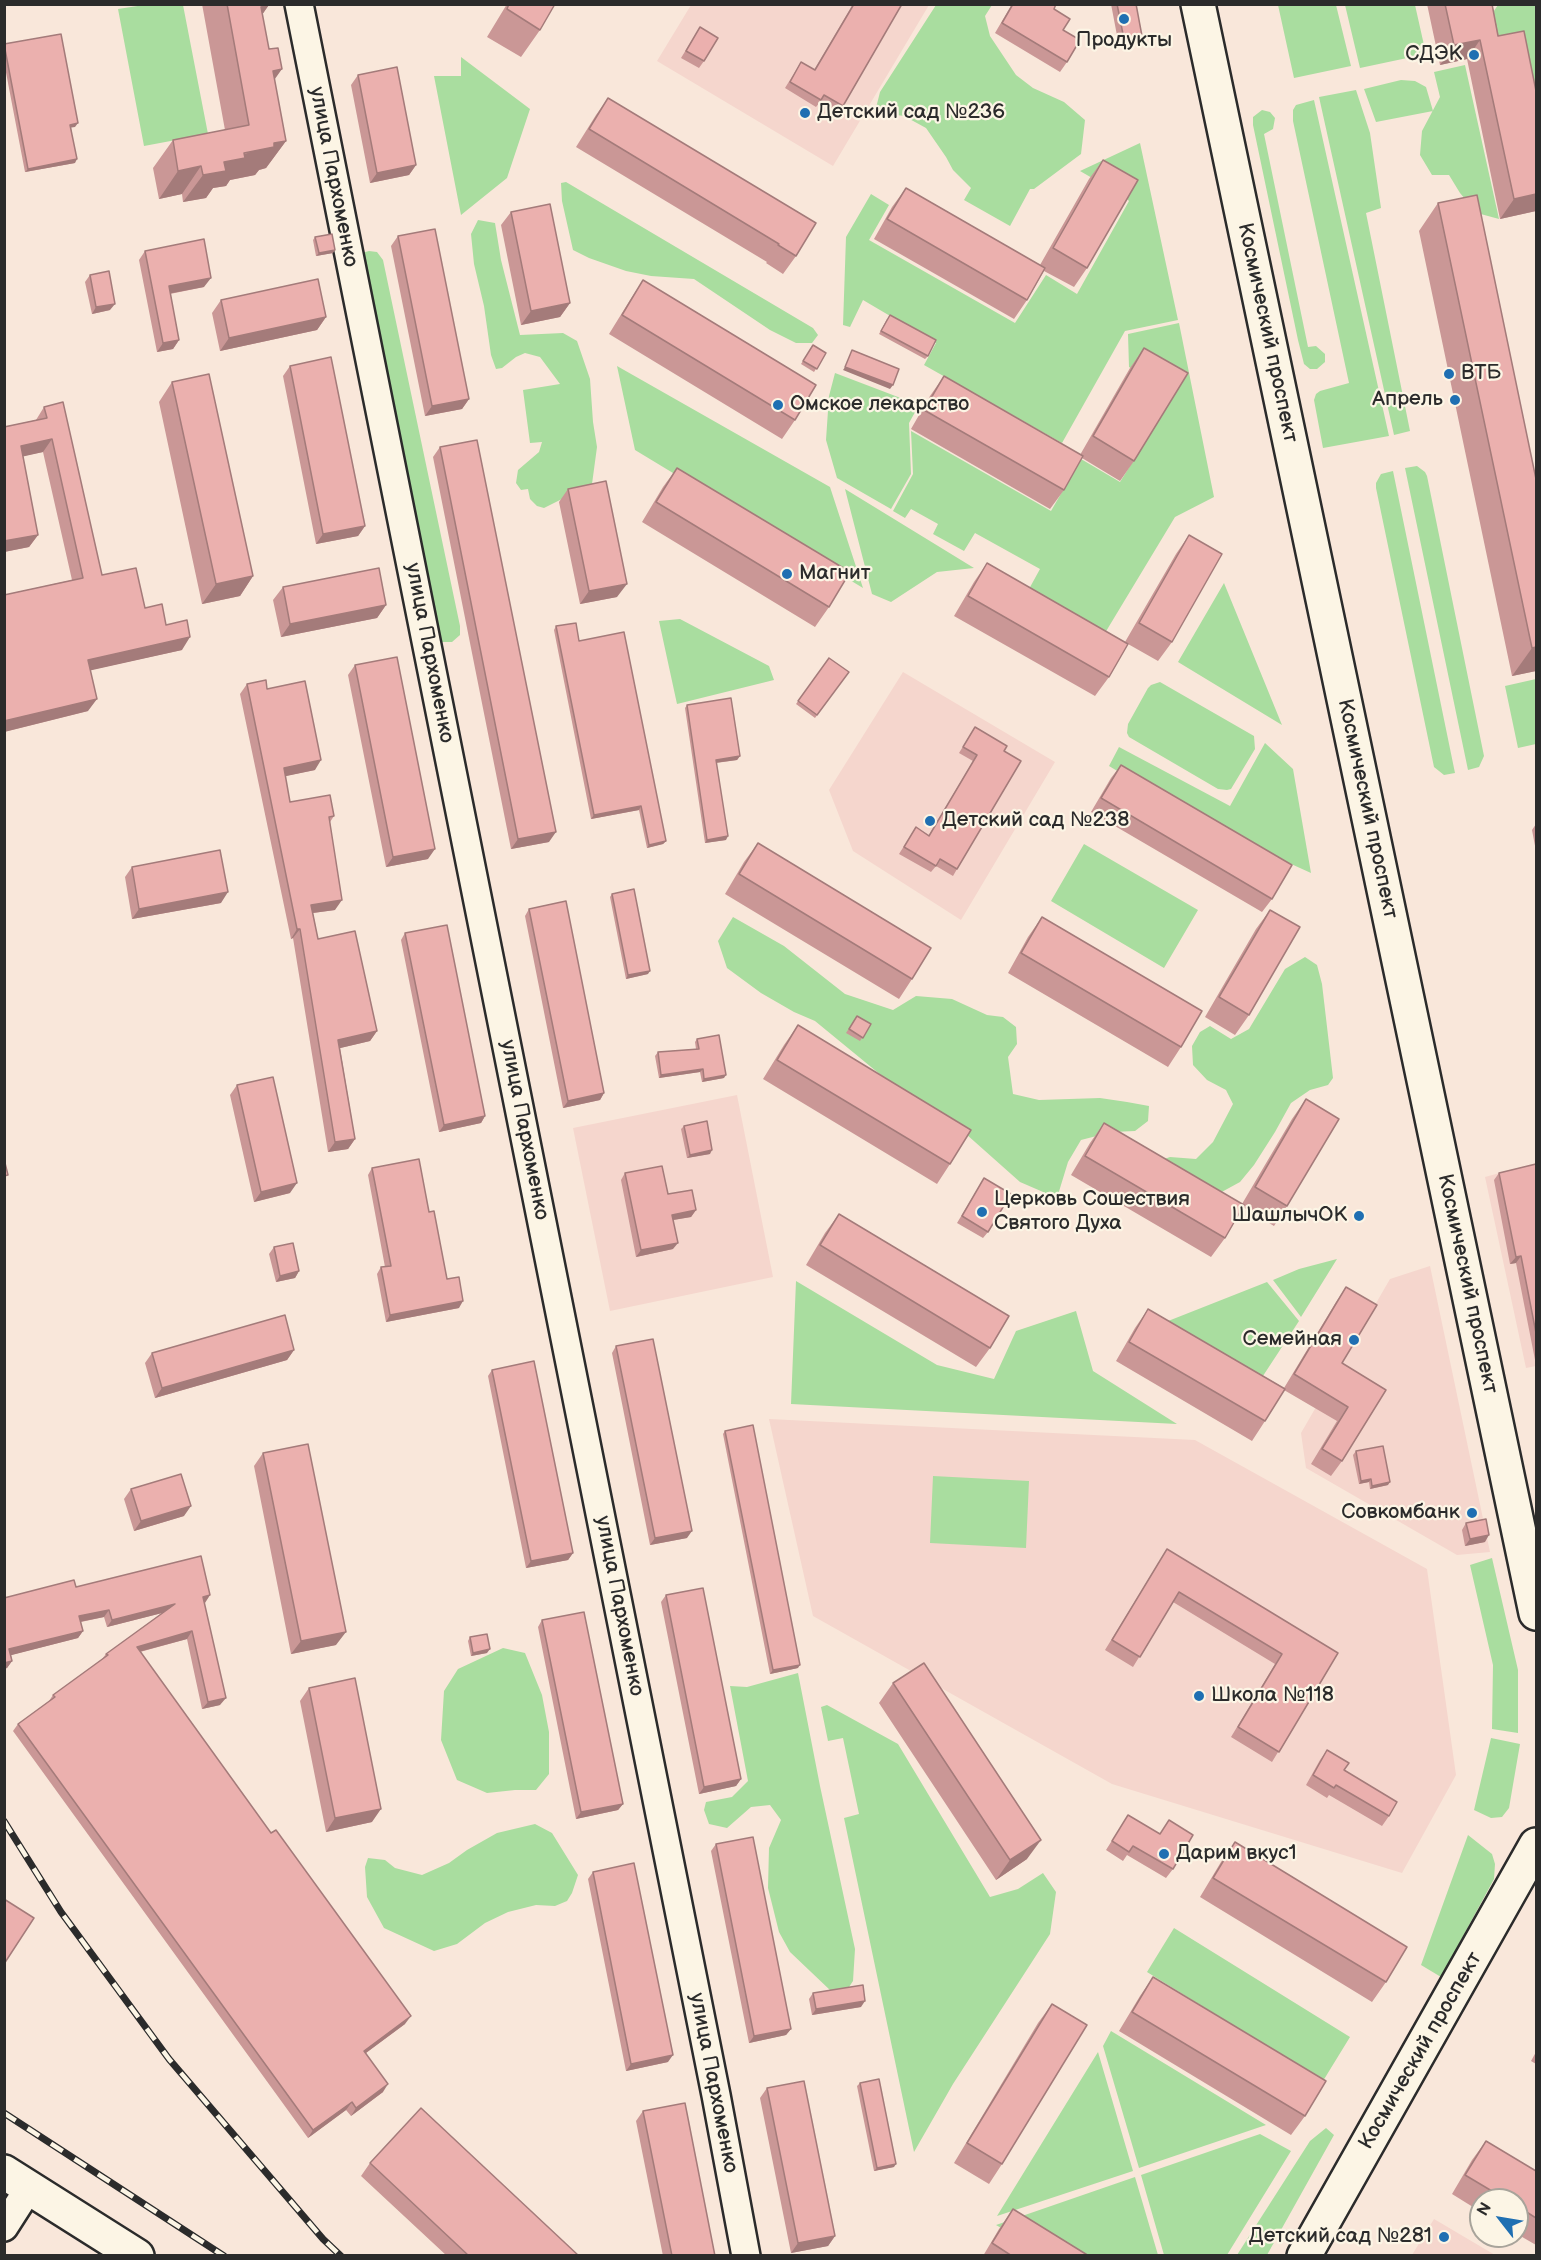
<!DOCTYPE html>
<html>
<head>
<meta charset="utf-8">
<style>
  body { margin:0 }
  #map { position:relative; width:1541px; height:2260px; overflow:hidden; background:#f9e7da; font-family:"Balsamiq Sans",sans-serif }
  canvas { display:block }
  .frame { position:absolute; inset:0; border:6px solid #2b2b2b; pointer-events:none }
  .north { position:absolute; left:1469px; top:2188px; width:60px; height:60px; box-sizing:border-box; background:#fcf5e5; border:2px solid #a8a49b; border-radius:50%; rotate:301deg; font-size:16px; font-weight:700; line-height:24px; text-align:center; color:#2b2b2b }
  .north::after { content:''; display:block; margin:auto; width:21px; height:27px; background:#1f6fb2; clip-path:polygon(50% 0,100% 100%,50% 72%,0 100%) }
</style>
</head>
<body>
<div id="map">
<canvas width="1541" height="2260"></canvas>
<div class="frame"></div>
<div class="north">N</div>
</div>
<script>
const context = document.querySelector('canvas').getContext('2d');
context.lineJoin = 'round';
function fill(path, color) {
  context.fillStyle = color;
  context.fill(path, 'evenodd');
}
function shape(rows) {
  const path = new Path2D();
  for (const r of rows) {
    path.moveTo(r[0], r[1]);
    for (let i = 2; i < r.length; i += 2) path.lineTo(r[i], r[i + 1]);
  }
  return path;
}
function trace(path, color, width, dash) {
  context.strokeStyle = color;
  context.lineWidth = width;
  context.lineCap = dash ? 'butt' : 'round';
  context.setLineDash(dash || []);
  context.stroke(path);
}
function label(font, color, halo, rows, align = 'center') {
  context.font = font + ' "Balsamiq Sans",sans-serif';
  context.lineWidth = 4.5;
  context.setLineDash([]);
  context.textBaseline = 'middle';
  context.strokeStyle = halo;
  context.fillStyle = color;
  for (const [text, x, y, turn = 0] of rows) {
    context.save();
    context.translate(x, y);
    context.rotate((+turn || 0) * Math.PI / 180);
    context.textAlign = isNaN(turn) ? turn : align;
    if (halo) context.strokeText(text, 0, 0);
    context.fillText(text, 0, 0);
    context.restore();
  }
}
const built = shape([
  [691,5,929,5,833,166,657,61],
  [903,672,1055,762,961,920,853,851,829,790],
  [737,1095,773,1277,610,1311,573,1128],
  [1536,1163,1536,1366,1526,1368,1485,1177],
  [1430,1266,1490,1552,1457,1555,1306,1468,1301,1433,1390,1279],
  [769,1419,1195,1440,1427,1569,1456,1775,1402,1873,1112,1784,813,1616],
  [1434,2219,1495,2255,1412,2255]
]);
const green = shape([
  [144,5,183,5,208,134,144,146,118,9],
  [992,5,985,16,990,36,1016,75,1033,88,1064,102,1085,120,1081,154,1034,189,1030,189,1010,226,964,200,971,188,953,170,946,157,926,128,904,116,875,112,880,92,936,5],
  [1278,5,1336,5,1351,66,1294,78],
  [1345,5,1415,5,1426,54,1360,68],
  [1498,5,1536,5,1536,146,1480,31],
  [461,57,530,109,507,178,461,215,434,76,461,76],
  [1465,65,1499,219,1477,213,1460,193,1449,175,1432,175,1420,155,1422,131,1440,97,1434,72],
  [1401,80,1415,81,1426,87,1433,111,1376,122,1364,89],
  [1356,90,1370,133,1381,208,1366,213,1410,431,1394,435,1319,97],
  [1314,100,1389,436,1323,448,1314,400,1316,394,1320,391,1349,383,1293,121,1293,110,1296,105],
  [1262,110,1270,112,1275,118,1273,129,1264,134,1308,347,1316,346,1325,354,1325,362,1317,369,1310,369,1304,364,1298,340,1253,125,1253,117],
  [1140,143,1178,320,1125,331,1062,443,924,365,936,343,863,300,850,327,843,325,846,237,871,194,889,205,869,240,1015,323,1046,275,1077,294,1129,201,1125,197,1080,171],
  [566,182,813,328,818,335,812,343,796,343,770,330,694,279,651,276,626,271,589,258,573,250,562,201,561,183],
  [478,220,495,223,501,260,520,335,563,333,577,341,590,379,593,422,597,447,592,484,544,508,537,506,530,499,528,489,521,490,516,483,518,470,539,452,542,442,530,443,523,390,560,384,540,357,525,353,516,357,502,368,496,369,491,355,484,306,474,264,471,234],
  [369,251,377,252,383,260,460,626,460,635,452,642,436,642,362,253],
  [1179,323,1214,497,1175,517,1105,633,1029,589,1040,569,975,533,964,551,933,534,938,524,911,509,905,518,893,511,913,474,911,431,1051,511,1081,459,1120,482,1176,392,1129,367,1128,334],
  [617,366,830,487,863,588,635,450],
  [835,373,919,405,909,423,911,474,891,509,837,478,826,440,829,396],
  [1417,466,1425,472,1427,476,1484,756,1479,767,1468,770,1405,468],
  [1393,471,1455,773,1444,775,1434,767,1376,488,1376,483,1381,474],
  [845,489,974,568,937,572,891,602,872,594],
  [1224,583,1282,725,1178,662],
  [680,619,769,666,774,680,677,704,659,621],
  [1536,679,1536,744,1518,748,1505,686],
  [1160,682,1254,736,1255,749,1231,789,1227,790,1218,789,1129,737,1127,733,1128,724,1148,688,1151,685],
  [1265,743,1293,769,1311,873,1216,830,1109,766,1119,747,1230,806],
  [1084,844,1198,910,1164,968,1051,901],
  [733,917,784,946,845,994,893,1010,916,996,952,999,987,1015,1003,1017,1016,1027,1017,1044,1008,1057,1013,1094,1039,1100,1100,1098,1127,1102,1149,1106,1148,1121,1135,1131,1112,1132,1081,1140,1068,1162,1057,1198,1020,1182,966,1134,904,1094,815,1021,794,1012,761,993,727,968,718,941],
  [1305,957,1317,965,1322,984,1333,1078,1328,1085,1310,1090,1291,1103,1275,1132,1254,1165,1240,1182,1207,1200,1150,1164,1170,1157,1196,1159,1213,1142,1233,1104,1226,1090,1207,1080,1193,1065,1192,1046,1200,1032,1210,1026,1231,1039,1249,1029,1285,969],
  [1337,1259,1301,1317,1273,1280,1299,1269],
  [796,1281,937,1365,994,1379,1016,1331,1076,1311,1093,1371,1177,1424,791,1404],
  [1267,1282,1299,1321,1259,1382,1158,1325],
  [933,1476,1029,1481,1026,1548,930,1543],
  [1492,1558,1518,1670,1518,1733,1492,1729,1493,1665,1470,1565],
  [503,1648,525,1653,542,1695,549,1732,549,1774,536,1790,515,1790,487,1793,457,1780,441,1740,444,1691,458,1669],
  [798,1673,820,1786,855,1949,853,1981,849,1987,831,1991,790,1952,779,1932,768,1888,769,1848,781,1820,770,1805,751,1807,727,1828,709,1824,704,1810,706,1802,732,1797,748,1781,730,1686,747,1687],
  [827,1705,898,1744,990,1897,1018,1889,1043,1873,1056,1892,1050,1934,953,2084,914,2152,844,1818,859,1814,843,1738,828,1741,821,1707],
  [1491,1738,1520,1744,1509,1808,1502,1817,1491,1818,1474,1810],
  [535,1824,552,1833,578,1875,572,1893,567,1901,555,1906,536,1905,508,1912,485,1923,457,1944,434,1951,384,1928,367,1897,365,1867,368,1858,385,1860,395,1868,422,1875,449,1863,467,1850,497,1833],
  [1468,1835,1492,1854,1495,1864,1494,1879,1441,1977,1421,1965],
  [1174,1928,1350,2037,1323,2081,1147,1972],
  [1111,2031,1266,2125,1139,2168,1103,2046],
  [1098,2052,1133,2171,997,2216],
  [1326,2128,1334,2135,1267,2255,1237,2255,1310,2141],
  [1260,2134,1291,2151,1227,2255,1164,2255,1141,2175],
  [1135,2177,1158,2255,1048,2255,996,2225]
]);
const minor = shape([
  [299,4,716,2095,746,2256],
  [4,2227,29,2188]
]);
const major = shape([
  [1198,4,1536,1613],
  [4,2172,137,2256],
  [1304,2256,1536,1845]
]);
const rail = shape([
  [4,1821,61,1912,169,2059,323,2239,341,2256],
  [4,2113,224,2256]
]);
const wall = shape([
  [202,4,269,4,262,15,286,141,266,168,259,170,255,175,230,180,226,186,213,188,206,198,183,202,182,194,159,199,153,168,173,140,225,130],
  [507,4,555,4,540,30,521,57,487,37],
  [853,4,902,4,838,112,820,102,816,107,785,88,801,62,814,70],
  [1012,4,1056,4,1054,9,1063,30,1067,62,1060,72,995,33],
  [1111,4,1136,4,1142,36,1137,42,1119,46],
  [1427,4,1492,4,1536,211,1500,219,1467,59,1440,65],
  [700,27,704,61,699,68,681,58],
  [4,44,75,127,71,127,75,163,25,172,4,62],
  [358,75,416,165,409,175,370,183,351,85],
  [608,98,796,256,783,274,766,263,767,262,576,147,596,115],
  [1103,160,1087,268,1074,287,1044,271,1027,300,1014,319,874,239,892,207,906,188,1040,265,1089,179],
  [1438,203,1536,479,1536,671,1512,676,1419,231],
  [511,212,570,303,560,317,521,325,501,225],
  [398,236,469,399,462,409,425,416,391,246],
  [315,237,333,253,316,256,313,240],
  [145,251,204,287,170,294,179,340,173,349,157,352,139,260],
  [90,275,110,310,92,314,85,282],
  [643,280,795,420,782,439,609,334,630,300],
  [221,300,326,317,317,330,220,351,212,313],
  [887,319,928,356,925,359,879,334],
  [813,345,826,353,814,372,801,364],
  [1144,348,1134,461,1120,481,1082,458,1064,490,1050,509,911,429,930,396,944,376,1080,455,1130,368],
  [290,366,365,526,358,536,316,544,283,376],
  [172,382,253,576,240,596,202,604,159,402],
  [44,407,102,575,166,625,182,650,90,670,88,711,4,732,4,595,72,580,43,452,23,456,38,535,29,547,4,552,4,427,36,420],
  [440,447,549,842,511,849,433,457],
  [677,468,829,607,815,627,642,522,663,487],
  [568,489,617,597,580,604,559,502],
  [1189,535,1172,642,1158,661,1128,644,1109,677,1095,696,954,616,974,582,987,563,1125,642,1176,554],
  [283,587,386,605,377,618,281,637,273,600],
  [556,626,579,641,666,841,663,844,647,848,639,810,591,819,554,630],
  [829,658,849,672,815,718,796,704],
  [355,665,428,859,386,867,348,675],
  [247,684,267,689,315,770,285,776,290,802,334,816,330,822,335,910,313,913,318,939,377,1031,370,1041,340,1048,355,1139,348,1149,328,1152,293,938,291,939,240,694],
  [687,705,740,756,737,760,716,763,726,840,705,843,685,708],
  [975,727,1004,751,957,869,953,876,936,866,931,872,899,854,916,827,929,835,973,761,959,753],
  [1121,765,1272,899,1262,912,1091,812,1111,778],
  [1536,824,1536,851,1532,830],
  [758,843,912,979,899,999,725,894,744,862],
  [132,867,221,903,132,919,125,877],
  [612,894,648,974,626,979,610,897],
  [529,909,604,1093,600,1100,563,1108,525,916],
  [1270,910,1249,1015,1235,1035,1205,1017,1256,929],
  [1042,917,1181,1047,1168,1067,1008,973,1028,937],
  [405,933,485,1116,481,1123,439,1132,401,940],
  [857,1016,871,1024,860,1041,846,1033],
  [798,1025,950,1164,937,1184,763,1079,784,1045],
  [697,1039,724,1078,702,1082,700,1072,659,1078,655,1056,658,1052,696,1049,695,1042],
  [237,1085,290,1193,254,1202,230,1095],
  [1306,1099,1287,1206,1274,1226,1243,1207,1225,1238,1211,1257,1071,1175,1090,1143,1104,1123,1242,1204,1292,1119],
  [684,1126,710,1154,687,1158,681,1129],
  [1536,1164,1536,1365,1516,1263,1510,1264,1494,1180,1499,1173],
  [372,1168,429,1212,447,1279,459,1308,386,1322,377,1274,381,1267,385,1267,368,1175],
  [625,1173,668,1194,696,1210,691,1217,673,1220,673,1249,636,1257,621,1180],
  [984,1178,988,1232,983,1238,957,1223],
  [839,1214,990,1348,976,1367,806,1265,825,1233],
  [274,1247,299,1271,295,1278,276,1282,269,1254],
  [1346,1287,1342,1363,1386,1390,1342,1461,1331,1476,1311,1464,1337,1421,1284,1390,1265,1421,1252,1441,1116,1361,1135,1328,1148,1309,1284,1388,1336,1302],
  [616,1346,687,1538,650,1545,612,1353],
  [294,1350,287,1360,155,1398,145,1363,152,1353],
  [492,1370,573,1553,568,1560,526,1568,488,1376],
  [725,1431,798,1668,770,1674,723,1434],
  [1356,1451,1388,1485,1370,1489,1369,1482,1359,1484,1353,1455],
  [263,1453,336,1645,291,1654,254,1466],
  [131,1489,184,1516,134,1531,124,1499],
  [1466,1523,1485,1542,1465,1546,1462,1530],
  [1167,1549,1338,1653,1272,1762,1231,1737,1275,1664,1173,1602,1133,1667,1105,1650],
  [76,1587,210,1595,204,1603,220,1705,202,1709,187,1639,140,1652,405,2024,366,2053,383,2092,351,2116,346,2110,308,2138,13,1731,18,1724,49,1701,53,1695,102,1659,106,1654,162,1613,107,1627,104,1617,81,1622,83,1631,78,1638,11,1655,12,1661,7,1668,4,1669,4,1598],
  [666,1595,741,1779,736,1786,699,1794,661,1602],
  [542,1620,623,1804,618,1810,576,1819,538,1627],
  [470,1637,487,1653,471,1656,468,1641],
  [893,1683,1027,1859,996,1880,879,1703],
  [309,1688,372,1822,326,1832,300,1701],
  [1327,1750,1344,1770,1389,1816,1382,1826,1329,1795,1327,1798,1306,1785,1320,1760],
  [1128,1815,1160,1834,1169,1820,1173,1869,1166,1878,1127,1855,1123,1861,1106,1850],
  [1235,1842,1386,1982,1372,2002,1200,1897,1221,1862],
  [716,1844,791,2029,786,2035,749,2043,711,1851],
  [593,1872,668,2062,626,2071,588,1879],
  [1153,1977,1305,2116,1291,2135,1119,2031,1140,1996],
  [813,1993,861,2007,812,2015,809,1999],
  [1052,2004,1002,2164,989,2184,954,2163,1038,2023],
  [1536,2052,1536,2064,1531,2061],
  [860,2083,894,2167,874,2171,857,2086],
  [767,2088,835,2236,828,2246,791,2253,760,2098],
  [643,2111,715,2256,663,2256,636,2121],
  [1486,2141,1536,2171,1536,2245,1517,2234,1517,2200,1481,2200,1481,2212,1452,2194,1472,2160],
  [370,2163,579,2256,447,2256,361,2176],
  [1013,2209,1089,2256,983,2256,999,2229]
]);
const shadedWall = shape([
  [269,5,249,33,261,7],
  [1142,36,1137,42,1119,46,1124,39],
  [1480,40,1467,59,1440,65,1454,45],
  [282,69,262,97,273,71],
  [78,123,75,127,68,128,70,125],
  [286,141,266,168,259,170,255,175,230,180,226,186,213,188,206,198,183,202,203,175,224,162,274,143],
  [77,159,75,163,25,172,28,169],
  [416,165,409,175,370,183,377,173],
  [201,166,182,194,159,199,178,171],
  [1536,194,1536,211,1500,219,1514,199],
  [335,250,333,253,316,256,319,253],
  [211,278,204,287,162,295,169,286],
  [570,303,560,317,521,325,531,311],
  [115,304,110,310,92,314,96,307],
  [326,317,317,330,220,351,229,338],
  [179,340,173,349,157,352,163,343],
  [845,367,893,385,890,389,843,370],
  [469,399,462,409,425,416,432,406],
  [52,439,43,452,12,459,21,446],
  [365,526,358,536,316,544,323,534],
  [38,535,29,547,4,552,4,541],
  [253,576,240,596,202,604,216,584],
  [627,584,617,597,580,604,589,591],
  [386,605,377,618,281,637,290,624],
  [190,637,182,650,79,673,88,660],
  [1536,647,1536,671,1512,676,1532,648],
  [97,699,88,711,4,732,4,721],
  [740,756,737,760,714,763,716,760],
  [321,760,315,770,277,778,284,768],
  [641,806,639,810,591,819,594,815],
  [556,832,549,842,511,849,518,839],
  [728,836,726,840,705,843,707,840],
  [666,841,663,844,647,848,649,845],
  [435,849,428,859,386,867,393,857],
  [228,892,221,903,132,919,139,909],
  [342,900,335,910,305,914,311,905],
  [297,929,300,929,293,938,291,939],
  [650,971,648,974,626,979,628,975],
  [377,1031,370,1041,332,1050,338,1040],
  [703,1069,700,1072,659,1078,661,1075],
  [726,1075,724,1078,702,1082,704,1079],
  [604,1093,600,1100,563,1108,568,1101],
  [485,1116,481,1123,439,1132,444,1125],
  [355,1139,348,1149,328,1152,335,1142],
  [712,1150,710,1154,687,1158,690,1155],
  [297,1183,290,1193,254,1202,261,1192],
  [696,1210,691,1217,667,1221,672,1215],
  [678,1243,673,1249,636,1257,641,1250],
  [1521,1256,1516,1263,1510,1264,1516,1257],
  [299,1271,295,1278,276,1282,280,1276],
  [463,1301,459,1308,386,1322,390,1315],
  [294,1350,287,1360,155,1398,162,1388],
  [1371,1479,1369,1482,1359,1484,1361,1481],
  [1390,1482,1388,1485,1370,1489,1372,1486],
  [191,1506,184,1516,134,1531,141,1521],
  [692,1531,687,1538,650,1545,655,1538],
  [1489,1535,1485,1542,1465,1546,1470,1539],
  [573,1553,568,1560,526,1568,531,1561],
  [210,1595,205,1603,198,1604,203,1597],
  [175,1604,170,1611,107,1627,112,1620],
  [109,1610,104,1617,74,1623,79,1616],
  [83,1631,78,1638,4,1657,9,1649],
  [192,1631,187,1639,131,1654,137,1647],
  [346,1632,336,1645,291,1654,301,1641],
  [490,1649,487,1653,471,1656,473,1653],
  [12,1661,7,1668,4,1669,4,1663],
  [800,1665,798,1668,770,1674,773,1670],
  [226,1698,220,1705,202,1709,208,1702],
  [741,1779,736,1786,699,1794,704,1787],
  [623,1804,618,1810,576,1819,581,1812],
  [381,1809,372,1822,326,1832,335,1818],
  [1041,1840,1027,1859,996,1880,1010,1860],
  [865,2001,861,2007,812,2015,816,2009],
  [411,2016,405,2024,359,2058,364,2051],
  [791,2029,786,2035,749,2043,754,2036],
  [673,2055,668,2062,626,2071,631,2064],
  [388,2084,383,2092,351,2116,356,2108],
  [352,2102,346,2110,308,2138,313,2130],
  [896,2164,894,2167,874,2171,877,2168],
  [835,2236,828,2246,791,2253,798,2243]
]);
const building = shape([
  [227,4,269,4,269,5,261,7,269,49,278,48,282,69,273,71,286,141,274,143,274,147,244,153,245,158,224,162,226,171,203,175,201,166,178,171,173,140,249,125,227,4],
  [509,4,555,4,540,30,507,9,509,4],
  [854,4,902,4,843,106,824,95,821,100,790,82,801,62,815,70,854,4],
  [1013,4,1056,4,1054,9,1070,19,1063,30,1080,40,1067,62,1002,23,1013,4],
  [1117,4,1136,4,1142,36,1124,39,1117,4],
  [1445,4,1492,4,1498,36,1524,31,1536,91,1536,194,1514,199,1480,40,1454,45,1445,4],
  [700,27,718,38,704,61,686,51,700,27],
  [61,34,78,123,70,125,77,159,28,169,4,44,61,34],
  [397,67,416,165,377,173,358,75,397,67],
  [608,98,816,223,796,256,778,245,779,244,589,129,608,98],
  [1103,160,1138,180,1087,268,1053,248,1103,160],
  [906,188,1045,268,1027,300,887,219,906,188],
  [1477,195,1536,479,1536,647,1532,648,1438,203,1477,195],
  [550,204,570,303,531,311,511,212,550,204],
  [435,229,469,399,432,406,398,236,435,229],
  [332,234,335,250,319,253,315,237,332,234],
  [204,239,211,278,169,286,179,340,163,343,145,251,204,239],
  [109,271,115,304,96,307,90,275,109,271],
  [318,279,326,317,229,338,221,300,318,279],
  [643,280,816,385,795,420,622,315,643,280],
  [890,315,936,340,928,356,881,331,890,315],
  [813,345,826,353,817,369,803,361,813,345],
  [1144,348,1188,373,1134,461,1093,436,1144,348],
  [852,350,899,369,893,385,845,367,852,350],
  [331,357,365,526,323,534,290,366,331,357],
  [209,374,253,576,216,584,172,382,209,374],
  [944,376,1083,456,1064,490,924,410,944,376],
  [63,402,102,575,136,568,145,608,162,604,166,625,187,620,190,637,88,660,97,699,4,721,4,595,83,578,52,439,21,446,38,535,4,541,4,427,47,418,44,407,63,402],
  [477,440,556,832,518,839,440,447,477,440],
  [677,468,850,572,829,607,656,502,677,468],
  [606,481,627,584,589,591,568,489,606,481],
  [1189,535,1222,554,1172,642,1139,623,1189,535],
  [987,563,1128,644,1109,677,968,596,987,563],
  [379,568,386,605,290,624,283,587,379,568],
  [576,623,579,641,624,632,666,841,649,845,641,806,594,815,556,626,576,623],
  [397,657,435,849,393,857,355,665,397,657],
  [829,658,849,672,817,715,798,701,829,658],
  [266,680,267,689,305,681,321,760,284,768,290,802,330,795,334,816,329,817,342,900,311,905,318,939,355,931,377,1031,338,1040,355,1139,335,1142,300,929,297,929,247,684,266,680],
  [731,698,740,756,716,760,728,836,707,840,687,705,731,698],
  [975,727,1007,746,1004,751,1021,761,957,869,940,859,936,866,904,847,916,827,929,836,977,755,963,747,975,727],
  [1121,765,1292,865,1272,899,1101,798,1121,765],
  [758,843,931,948,912,979,739,874,758,843],
  [220,850,228,892,139,909,132,867,220,850],
  [634,889,650,971,628,975,612,894,634,889],
  [566,901,604,1093,568,1101,529,909,566,901],
  [1270,910,1300,927,1249,1015,1219,997,1270,910],
  [1042,917,1202,1011,1181,1047,1021,953,1042,917],
  [447,925,485,1116,444,1125,405,933,447,925],
  [857,1016,871,1024,863,1038,849,1029,857,1016],
  [798,1025,971,1130,950,1164,777,1060,798,1025],
  [719,1035,726,1075,704,1079,703,1069,661,1075,658,1052,699,1049,697,1039,719,1035],
  [273,1077,297,1183,261,1192,237,1085,273,1077],
  [1306,1099,1339,1119,1287,1206,1255,1187,1306,1099],
  [707,1121,712,1150,690,1155,684,1126,707,1121],
  [1104,1123,1244,1205,1225,1238,1085,1156,1104,1123],
  [4,1159,8,1175,4,1176,4,1159],
  [419,1159,429,1212,434,1211,447,1279,459,1277,463,1301,390,1315,381,1267,391,1266,372,1168,419,1159],
  [1536,1164,1536,1333,1521,1256,1516,1257,1499,1173,1536,1164],
  [662,1166,668,1194,692,1190,696,1210,672,1215,678,1243,641,1250,625,1173,662,1166],
  [984,1178,1011,1194,988,1232,962,1216,984,1178],
  [839,1214,1009,1316,990,1348,820,1245,839,1214],
  [293,1243,299,1271,280,1276,274,1247,293,1243],
  [1346,1287,1377,1305,1342,1363,1386,1390,1342,1461,1322,1449,1348,1407,1294,1374,1346,1287],
  [1148,1309,1285,1389,1265,1421,1129,1342,1148,1309],
  [285,1315,294,1350,162,1388,152,1353,285,1315],
  [653,1339,692,1531,655,1538,616,1346,653,1339],
  [534,1361,573,1553,531,1561,492,1370,534,1361],
  [753,1425,800,1665,773,1670,725,1431,753,1425],
  [308,1444,346,1632,301,1641,263,1453,308,1444],
  [1383,1446,1390,1482,1372,1486,1371,1479,1361,1481,1356,1451,1383,1446],
  [181,1474,191,1506,141,1521,131,1489,181,1474],
  [1486,1519,1489,1535,1470,1539,1466,1523,1486,1519],
  [1167,1549,1338,1653,1279,1752,1238,1727,1282,1654,1179,1592,1140,1657,1112,1640,1167,1549],
  [201,1556,210,1595,203,1597,226,1698,208,1702,192,1631,137,1647,271,1833,276,1830,411,2016,364,2051,388,2084,356,2108,352,2102,313,2130,18,1724,55,1697,53,1695,108,1655,106,1654,175,1604,112,1620,109,1610,79,1616,83,1631,9,1649,12,1661,4,1663,4,1598,74,1580,76,1587,201,1556],
  [703,1588,741,1779,704,1787,666,1595,703,1588],
  [584,1612,623,1804,581,1812,542,1620,584,1612],
  [487,1634,490,1649,473,1653,470,1637,487,1634],
  [924,1663,1041,1840,1010,1860,893,1683,924,1663],
  [355,1678,381,1809,335,1818,309,1688,355,1678],
  [1327,1750,1349,1763,1344,1770,1397,1802,1389,1816,1336,1785,1334,1788,1313,1775,1327,1750],
  [1128,1815,1160,1834,1169,1820,1193,1835,1173,1869,1133,1846,1129,1852,1112,1841,1128,1815],
  [753,1837,791,2029,754,2036,716,1844,753,1837],
  [1235,1842,1407,1947,1386,1982,1213,1878,1235,1842],
  [634,1863,673,2055,631,2064,593,1872,634,1863],
  [4,1899,34,1918,4,1964,4,1899],
  [1153,1977,1326,2081,1305,2116,1132,2012,1153,1977],
  [863,1985,865,2001,816,2009,813,1993,863,1985],
  [1052,2004,1087,2025,1002,2164,967,2143,1052,2004],
  [879,2079,896,2164,877,2168,860,2083,879,2079],
  [804,2081,835,2236,798,2243,767,2088,804,2081],
  [685,2103,715,2256,672,2256,643,2111,685,2103],
  [421,2108,579,2256,469,2256,370,2163,421,2108],
  [1486,2141,1536,2171,1536,2218,1517,2206,1517,2200,1507,2200,1465,2175,1486,2141],
  [1013,2209,1089,2256,1012,2256,992,2243,1013,2209]
]);
const markers = [
  [1124,19,6,"#1f6fb2"],
  [1474,55,6,"#1f6fb2"],
  [805,113,6,"#1f6fb2"],
  [1449,374,6,"#1f6fb2"],
  [1455,400,6,"#1f6fb2"],
  [778,405,6,"#1f6fb2"],
  [787,574,6,"#1f6fb2"],
  [930,821,6,"#1f6fb2"],
  [982,1212,6,"#1f6fb2"],
  [1359,1216,6,"#1f6fb2"],
  [1354,1340,6,"#1f6fb2"],
  [1472,1513,6,"#1f6fb2"],
  [1199,1696,6,"#1f6fb2"],
  [1164,1854,6,"#1f6fb2"],
  [1444,2237,6,"#1f6fb2"]
];
const poiNames = [
  ["Продукты",1124,41,"center"],
  ["СДЭК",1462,55,"right"],
  ["Детский сад №236",817,113],
  ["ВТБ",1461,374],
  ["Апрель",1443,400,"right"],
  ["Омское лекарство",790,405],
  ["Магнит",799,574],
  ["Детский сад №238",942,821],
  ["Церковь Сошествия",994,1200],
  ["Святого Духа",994,1224],
  ["ШашлычОК",1347,1216,"right"],
  ["Семейная",1342,1340,"right"],
  ["Совкомбанк",1460,1513,"right"],
  ["Школа №118",1211,1696],
  ["Дарим вкус1",1176,1854],
  ["Детский сад №281",1432,2237,"right"]
];
const streetNames = [
  ["улица Пархоменко",333,177,79],
  ["Космический проспект",1267,333,78],
  ["улица Пархоменко",429,653,79],
  ["Космический проспект",1367,809,78],
  ["улица Пархоменко",524,1130,79],
  ["Космический проспект",1467,1284,78],
  ["улица Пархоменко",619,1606,79],
  ["Космический проспект",1421,2051,-60],
  ["улица Пархоменко",713,2083,79]
];
fill(built, '#f5d6cd');
fill(green, '#a9dd9f');
trace(minor, '#2b2b2b', 32);
trace(major, '#2b2b2b', 38);
trace(minor, '#fcf5e5', 27);
trace(major, '#fcf5e5', 33);
trace(rail, '#2b2b2b', 7);
trace(rail, '#fcf5e5', 4.5, [14]);
fill(wall, '#ca9796');
fill(shadedWall, '#a47b7a');
fill(building, '#ebb0ae');
trace(building, '#a47b7a', 1.5);
for (const [x, y, r, color] of markers) {
  const dot = new Path2D();
  dot.arc(x, y, r, 0, 2 * Math.PI);
  context.fillStyle = color;
  context.fill(dot);
  trace(dot, '#fcf5e5', 2);
}
label('21px', '#2b2b2b', '#fcf5e5', poiNames, 'left');
label('21px', '#2b2b2b', '#fcf5e5', streetNames);
</script>
</body>
</html>
